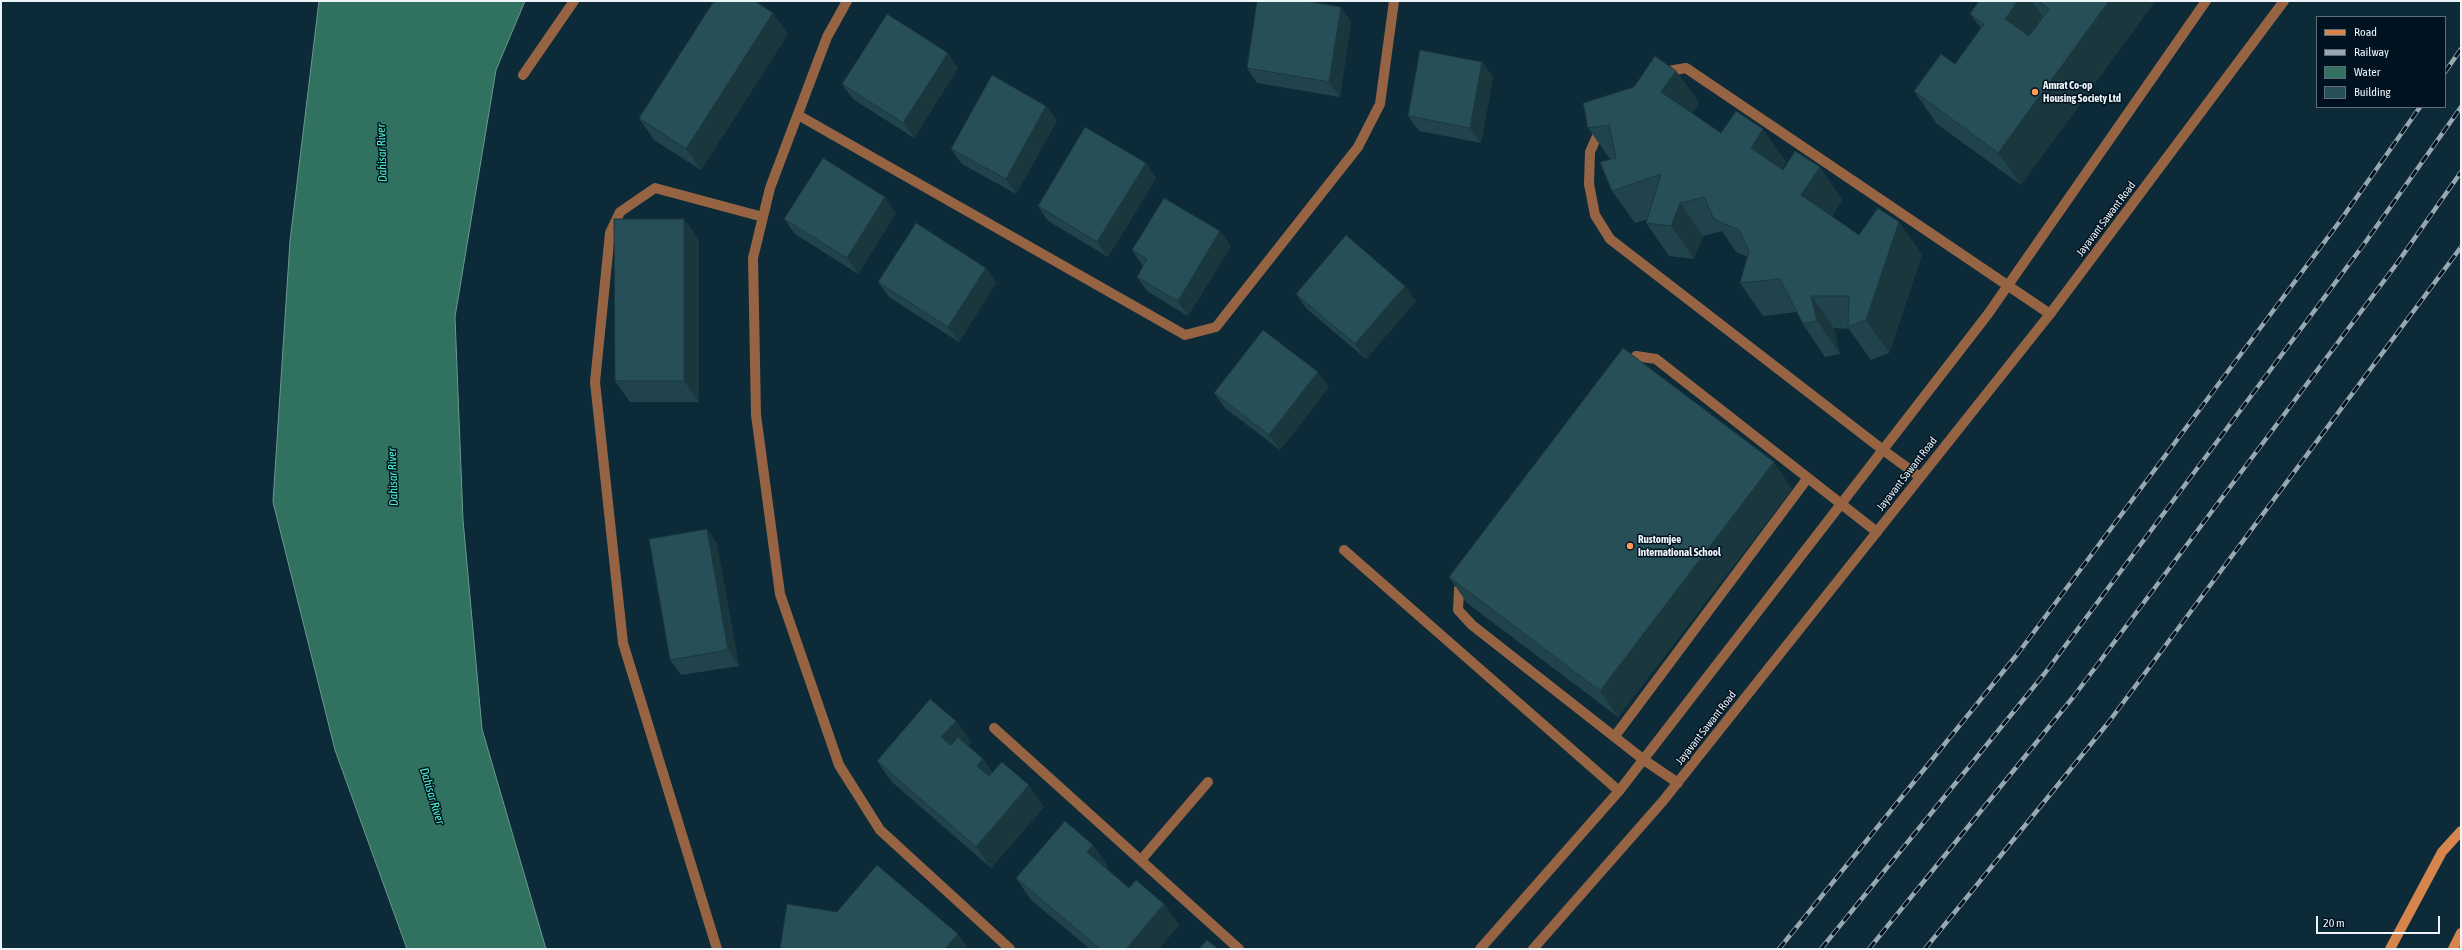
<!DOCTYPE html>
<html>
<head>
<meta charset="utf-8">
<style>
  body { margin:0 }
  #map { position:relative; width:2462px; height:950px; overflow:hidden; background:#0d2a38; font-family:"Asap Condensed",sans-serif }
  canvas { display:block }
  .frame { position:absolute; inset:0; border:2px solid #edf5fa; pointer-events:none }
  .legend { position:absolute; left:2316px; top:16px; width:130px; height:92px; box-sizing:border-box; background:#00121f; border:1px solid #5f6d77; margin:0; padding:5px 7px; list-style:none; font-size:12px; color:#edf5fa }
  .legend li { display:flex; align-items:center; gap:8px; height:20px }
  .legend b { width:20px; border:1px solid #5f6d77 }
  .scale { position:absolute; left:2316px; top:916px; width:124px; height:18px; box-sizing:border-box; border:2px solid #edf5fa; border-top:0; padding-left:5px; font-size:12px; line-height:14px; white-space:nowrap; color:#edf5fa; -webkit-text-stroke:3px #00121f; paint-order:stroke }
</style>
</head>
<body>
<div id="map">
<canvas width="2462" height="950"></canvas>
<div class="frame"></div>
<ul class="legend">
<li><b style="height:5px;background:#d6854d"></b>Road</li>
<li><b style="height:5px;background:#98a8b0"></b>Railway</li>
<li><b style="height:11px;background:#307160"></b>Water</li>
<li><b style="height:11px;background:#264f58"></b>Building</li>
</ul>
<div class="scale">20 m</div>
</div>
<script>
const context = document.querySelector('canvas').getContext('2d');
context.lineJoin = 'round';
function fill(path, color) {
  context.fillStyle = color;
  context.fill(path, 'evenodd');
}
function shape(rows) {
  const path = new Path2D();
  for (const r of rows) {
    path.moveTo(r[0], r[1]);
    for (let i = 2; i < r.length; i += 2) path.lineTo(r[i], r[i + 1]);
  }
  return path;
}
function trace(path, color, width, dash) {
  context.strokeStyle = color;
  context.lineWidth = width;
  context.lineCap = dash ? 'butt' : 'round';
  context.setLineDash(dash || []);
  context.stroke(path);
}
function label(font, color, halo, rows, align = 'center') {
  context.font = font + ' "Asap Condensed",sans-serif';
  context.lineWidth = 3;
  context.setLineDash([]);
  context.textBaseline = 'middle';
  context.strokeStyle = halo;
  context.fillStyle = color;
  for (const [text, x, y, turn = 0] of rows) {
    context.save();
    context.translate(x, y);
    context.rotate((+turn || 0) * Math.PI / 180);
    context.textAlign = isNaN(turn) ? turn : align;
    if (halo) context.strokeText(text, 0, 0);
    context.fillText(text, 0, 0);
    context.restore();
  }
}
const water = shape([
  [319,1,525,1,496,70,455,317,463,520,482,729,546,949,407,949,335,750,273,502,290,241,319,1]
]);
const service = shape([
  [994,728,1239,949],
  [1141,860,1208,782]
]);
const minor = shape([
  [847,1,827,37,770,188,753,258,756,415,780,594,839,765,880,830,1010,949],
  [1663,72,1686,68,2050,314],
  [523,75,574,1],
  [798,115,1185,335,1216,327,1358,147,1380,104,1394,1],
  [1601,127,1590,152,1589,184,1595,215,1610,239,1883,450,1920,477],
  [1627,368,1636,356,1656,359,1877,532],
  [1344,550,1619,791],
  [1466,580,1459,589,1458,610,1472,625,1644,760,1678,783],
  [1615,736,1807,479],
  [717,949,623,643,595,382,610,233,620,212,655,188,763,217]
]);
const tertiary = shape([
  [1480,949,1619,791,1988,314,2206,1],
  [1533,949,1663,801,2050,314,2284,1]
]);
const secondary = shape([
  [2390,949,2442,852,2461,831],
  [2453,949,2461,933]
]);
const rail = shape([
  [2445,72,2461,49],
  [1779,949,2019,652,2340,221,2420,107],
  [1821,949,2045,673,2367,240,2461,107],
  [1869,949,2074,696,2398,262,2461,172],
  [1925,949,2108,723,2461,247]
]);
const wall = shape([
  [1979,1,2155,1,2021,185,1937,124,1914,91,1955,64,1981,28,1970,14],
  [1341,7,1351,22,1340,97,1257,83,1247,68],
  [788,34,701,170,654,140,639,118],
  [1482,62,1493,77,1481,143,1419,131,1408,116],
  [958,68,914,138,853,99,842,84],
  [1676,71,1699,103,1692,113,1721,133,1786,162,1782,169,1783,170,1820,167,1842,200,1832,216,1859,235,1922,254,1889,353,1871,360,1849,329,1834,328,1840,354,1825,357,1803,324,1797,312,1763,316,1740,283,1748,257,1736,252,1722,231,1703,236,1694,259,1669,256,1646,223,1648,219,1635,223,1612,191,1610,159,1588,128,1634,87],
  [1046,106,1057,121,1016,194,962,164,951,149],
  [1146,163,1156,178,1108,257,1048,221,1038,206],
  [896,213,858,274,795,234,784,219],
  [684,219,699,240,699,402,630,402,615,381],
  [1231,246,1188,316,1148,292,1137,277,1143,266,1132,250],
  [986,268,996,283,959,342,889,297,878,282],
  [1405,286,1416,301,1366,359,1307,309,1296,294],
  [1329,387,1280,450,1225,408,1214,393],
  [1792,489,1618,717,1467,603,1449,577],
  [707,529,717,544,739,666,681,675,670,660],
  [956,721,971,742,968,746,983,759,992,772,1044,807,991,868,892,782,877,761],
  [1093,845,1108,866,1106,869,1129,888,1164,904,1179,925,1159,949,1090,949,1031,900,1016,878]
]);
const shadedWall = shape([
  [2018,1,2032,1,2048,24,2027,51,2005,19],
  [2109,1,2155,1,2021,185,1998,153],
  [1341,7,1351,22,1340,97,1329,82],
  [773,13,788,34,701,170,686,149],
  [948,53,958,68,914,138,903,123],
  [1482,62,1493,77,1481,143,1470,128],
  [1676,71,1699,103,1684,125,1661,92],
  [1046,106,1057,121,1016,194,1006,179],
  [1763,129,1786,162,1774,181,1751,148],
  [1146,163,1156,178,1108,257,1097,242],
  [1820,167,1842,200,1824,228,1801,195],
  [885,197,896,213,858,274,847,258],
  [1680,203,1703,236,1694,259,1671,226],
  [684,219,699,240,699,402,684,381],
  [1899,222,1922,254,1889,353,1866,320],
  [1220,231,1231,246,1188,316,1178,301],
  [986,268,996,283,959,342,948,327],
  [1405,286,1416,301,1366,359,1355,344],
  [1811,296,1834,328,1840,354,1817,321],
  [1318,372,1329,387,1280,450,1269,435],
  [1774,462,1792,489,1618,717,1600,691],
  [707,529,717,544,739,666,728,650],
  [956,721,971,742,956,759,941,737],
  [983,759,998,780,992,787,977,766],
  [1029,785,1044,807,991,868,976,847],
  [1093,845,1108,866,1102,874,1087,852],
  [1164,904,1179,925,1159,949,1126,949],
  [958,934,969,949,945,949]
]);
const building = shape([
  [714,1,755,1,773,13,686,149,639,118,714,1],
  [1257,1,1305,1,1341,7,1329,82,1247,68,1257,1],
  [1979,1,2018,1,2005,19,2029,36,2049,9,2038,1,2109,1,1998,153,1914,91,1941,54,1955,64,1984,24,1970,14,1979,1],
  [887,14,948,53,903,123,842,84,887,14],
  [1420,50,1482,62,1470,128,1408,116,1420,50],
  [1655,56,1676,71,1661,92,1721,133,1736,111,1763,129,1751,148,1783,170,1795,151,1820,167,1801,195,1859,235,1878,208,1899,222,1866,320,1848,327,1849,296,1811,296,1817,321,1803,324,1780,279,1740,283,1749,251,1739,230,1714,219,1704,197,1680,203,1671,226,1646,223,1661,174,1612,191,1600,162,1616,158,1609,125,1588,128,1583,103,1634,87,1655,56],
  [992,75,1046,106,1006,179,951,149,992,75],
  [1085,127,1146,163,1097,242,1038,206,1085,127],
  [823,158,885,197,847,258,784,219,823,158],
  [1164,198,1220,231,1178,301,1137,277,1147,259,1132,250,1164,198],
  [614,219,684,219,684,381,615,381,614,219],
  [916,223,986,268,948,327,878,282,916,223],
  [1346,235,1405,286,1355,344,1296,294,1346,235],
  [1263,330,1318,372,1269,435,1214,393,1263,330],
  [1623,348,1774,462,1600,691,1449,577,1623,348],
  [707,529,728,650,670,660,649,539,707,529],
  [930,699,956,721,941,737,951,745,958,737,983,759,977,766,989,776,1002,762,1029,785,976,847,877,761,930,699],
  [1065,821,1093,845,1087,852,1129,888,1136,880,1164,904,1126,949,1100,949,1016,878,1065,821],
  [877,865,958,934,945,949,780,949,787,904,837,912,877,865],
  [1207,940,1218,949,1199,949,1207,940]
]);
const markers = [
  [2035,92,4,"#fe9c57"],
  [1630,546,4,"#fe9c57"]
];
const poiNames = [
  ["Amrat Co-op",2043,86],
  ["Housing Society Ltd",2043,99],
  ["Rustomjee",1638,540],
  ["International School",1638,553]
];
const streetNames = [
  ["Jayavant Sawant Road",2106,219,-53],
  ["Jayavant Sawant Road",1907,474,-52],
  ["Jayavant Sawant Road",1706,728,-52]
];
const waterNames = [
  ["Dahisar River",382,153,-92],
  ["Dahisar River",393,477,-92],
  ["Dahisar River",432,796,73]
];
fill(water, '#307160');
trace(water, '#69998e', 1);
trace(service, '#966442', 10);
trace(minor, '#966442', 10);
trace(tertiary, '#966442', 10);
trace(secondary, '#d6854d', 10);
trace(rail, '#98a8b0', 4.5);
trace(rail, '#00121f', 3, [9]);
fill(wall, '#21444c');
fill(shadedWall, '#1b373e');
fill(building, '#264f58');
trace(building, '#1b373e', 1);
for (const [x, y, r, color] of markers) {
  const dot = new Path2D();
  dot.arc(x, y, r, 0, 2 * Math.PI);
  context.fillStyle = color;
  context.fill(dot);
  trace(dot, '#00121f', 1.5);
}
label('bold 11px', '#edf5fa', '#00121f', poiNames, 'left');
label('11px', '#edf5fa', '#00121f', streetNames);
label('italic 12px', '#4bf9d2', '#00121f', waterNames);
</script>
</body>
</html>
